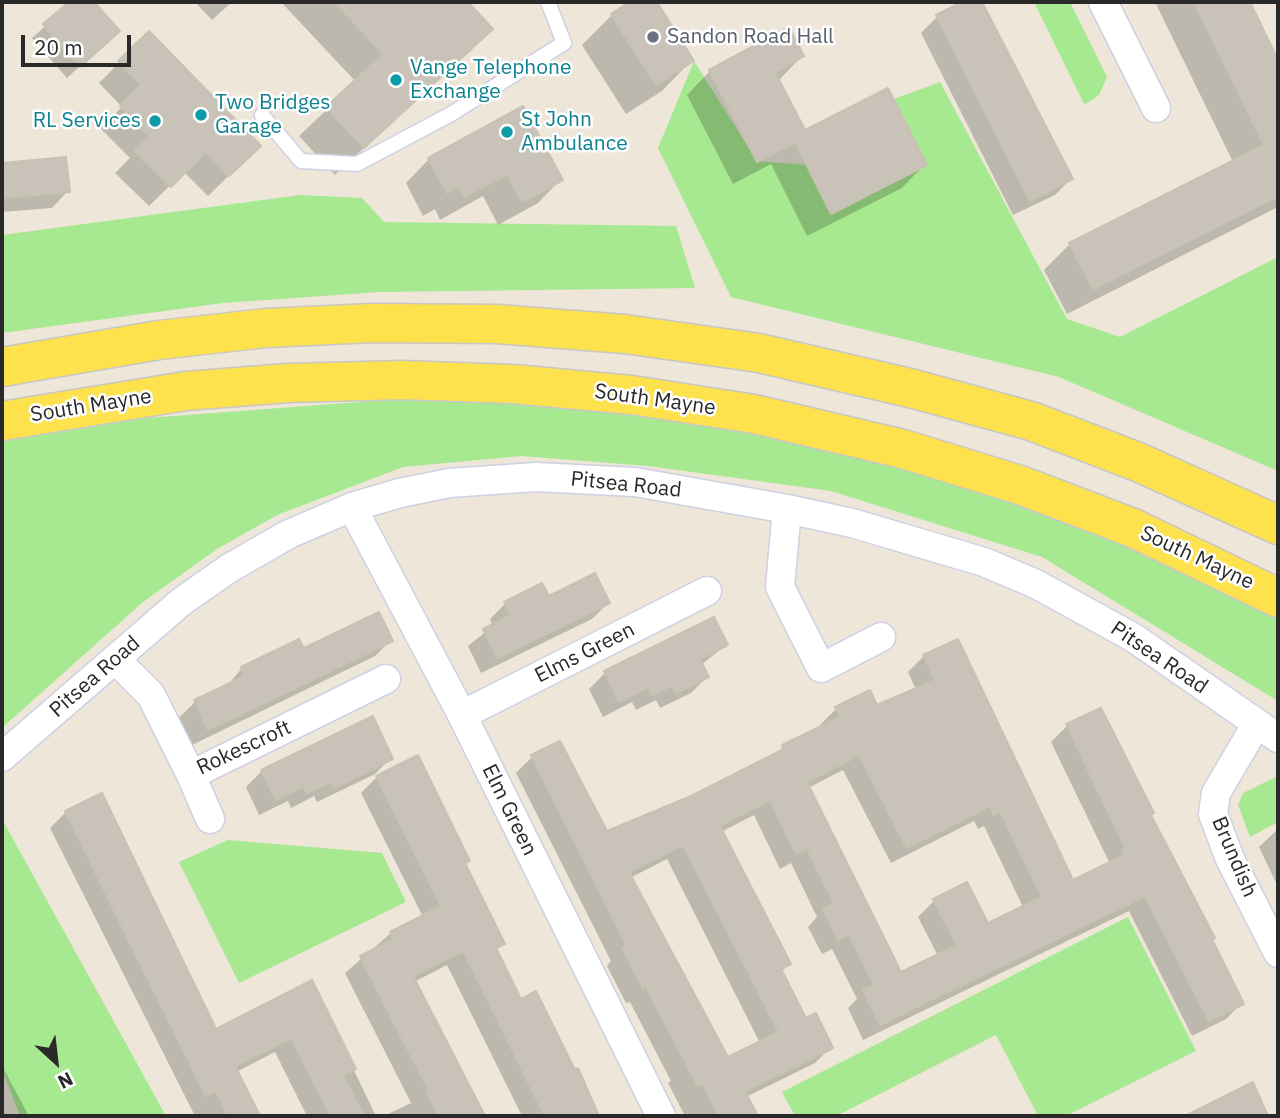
<!DOCTYPE html>
<html>
<head>
<meta charset="utf-8">
<style>
  body { margin:0 }
  #map { position:relative; width:1280px; height:1118px; overflow:hidden; background:#ede6d9; font-family:"IBM Plex Sans",sans-serif }
  canvas { display:block }
  .frame { position:absolute; inset:0; border:4px solid #292929; pointer-events:none }
  .north { position:absolute; left:21px; top:1027px; width:70px; height:70px; -webkit-text-stroke:5px #fff; paint-order:stroke; rotate:153deg; font-size:19px; font-weight:700; line-height:28px; text-align:center; color:#292929 }
  .north::after { content:''; display:block; margin:auto; width:24px; height:32px; background:#292929; clip-path:polygon(50% 0,100% 100%,50% 72%,0 100%) }
  .scale { position:absolute; left:21px; top:35px; width:110px; height:32px; box-sizing:border-box; border:4px solid #292929; border-top:0; padding-left:9px; font-size:21px; line-height:24px; white-space:nowrap; color:#292929; -webkit-text-stroke:5px #fff; paint-order:stroke }
</style>
</head>
<body>
<div id="map">
<canvas width="1280" height="1118"></canvas>
<div class="frame"></div>
<div class="north">N</div>
<div class="scale">20 m</div>
</div>
<script>
const context = document.querySelector('canvas').getContext('2d');
context.lineJoin = 'round';
function fill(path, color) {
  context.fillStyle = color;
  context.fill(path, 'evenodd');
}
function shape(rows) {
  const path = new Path2D();
  for (const r of rows) {
    path.moveTo(r[0], r[1]);
    for (let i = 2; i < r.length; i += 2) path.lineTo(r[i], r[i + 1]);
  }
  return path;
}
function trace(path, color, width, dash) {
  context.strokeStyle = color;
  context.lineWidth = width;
  context.lineCap = dash ? 'butt' : 'round';
  context.setLineDash(dash || []);
  context.stroke(path);
}
function label(font, color, halo, rows, align = 'center') {
  context.font = font + ' "IBM Plex Sans",sans-serif';
  context.lineWidth = 5;
  context.setLineDash([]);
  context.textBaseline = 'middle';
  context.strokeStyle = halo;
  context.fillStyle = color;
  for (const [text, x, y, turn = 0] of rows) {
    context.save();
    context.translate(x, y);
    context.rotate((+turn || 0) * Math.PI / 180);
    context.textAlign = isNaN(turn) ? turn : align;
    if (halo) context.strokeText(text, 0, 0);
    context.fillText(text, 0, 0);
    context.restore();
  }
}
const green = shape([
  [1034,2,1070,2,1107,77,1099,95,1091,101,1084,104],
  [694,61,757,161,807,165,832,213,927,165,894,99,940,82,1067,319,1120,337,1278,257,1278,471,1059,377,731,297,658,148],
  [300,195,362,198,384,222,676,226,695,288,379,292,223,303,2,333,2,235],
  [412,398,566,408,723,426,902,463,1096,531,1278,616,1278,701,1042,557,831,491,648,466,521,456,403,467,277,515,217,549,143,602,2,728,2,442,94,422],
  [1278,776,1278,822,1250,837,1238,805,1243,793],
  [2,819,166,1116,20,1116,2,1068],
  [228,840,382,853,406,902,239,983,179,862],
  [1128,917,1196,1051,1066,1116,1038,1116,996,1035,836,1116,795,1116,782,1092]
]);
const shadow = shape([
  [72,2,92,2,118,31,67,78,32,38],
  [195,2,232,2,212,20],
  [281,2,466,2,491,29,335,175,299,136,356,82],
  [632,2,655,2,692,60,662,91,626,114,582,45,612,15],
  [966,2,980,2,1071,179,1055,195,1013,215,921,33,937,17],
  [1155,2,1248,2,1278,64,1278,207,1067,314,1044,270,1070,244,1233,162],
  [149,33,259,146,208,196,184,172,149,206,115,173,130,158,100,128,122,107,99,83],
  [802,56,779,80,805,133,925,164,902,188,807,236,771,164,733,184,687,95,710,71],
  [65,159,68,191,52,208,2,212,2,165],
  [429,159,561,179,538,203,498,225,483,196,440,220,435,209,423,216,406,183],
  [548,598,608,603,592,619,481,673,468,646,493,626,490,619,506,603],
  [713,619,726,645,701,665,707,677,691,693,660,708,656,700,636,710,632,702,603,717,589,689,605,673],
  [391,640,375,656,192,745,179,718,195,702,227,686,242,668,303,651],
  [924,656,1072,882,1110,864,1051,742,1067,726,1149,815,1242,1003,1226,1019,1192,1036,1129,911,863,1040,848,1008,857,999,832,949,822,954,808,927,817,917,791,863,780,869,754,815,721,832,789,964,781,972,806,1021,831,1047,815,1063,746,1097,756,1116,685,1116,668,1083,671,1081,630,1002,626,1003,607,966,611,961,516,773,532,757,607,834,692,798,773,757,783,747,822,728,820,725,836,709,869,692,877,707,916,690,908,672],
  [843,770,891,863,974,821,978,829,984,826,1023,907,987,925,934,901,918,917,938,956,900,974,808,788],
  [667,859,760,1043,727,1059,630,878],
  [391,758,375,774,317,802,314,796,291,808,288,801,259,815,246,787,262,771],
  [377,777,468,860,464,864,503,943,495,951,520,1001,574,1072,578,1071,599,1116,522,1116,447,965,414,982,483,1116,384,1116,411,1103,345,973,391,933,423,917,361,793],
  [66,812,216,1031,311,982,376,1116,307,1116,275,1052,236,1072,258,1116,195,1116,50,828],
  [1278,829,1278,887,1259,847],
  [2,1066,29,1116,2,1116]
]);
const building = shape([
  [69,2,94,2,120,31,80,67,43,24,69,2],
  [335,2,468,2,493,29,364,148,326,107,383,54,335,2],
  [629,2,657,2,694,61,656,85,611,14,629,2],
  [962,2,982,2,1073,179,1030,201,936,15,962,2],
  [1194,2,1250,2,1278,60,1278,196,1093,289,1069,243,1264,145,1194,2],
  [789,27,804,56,775,72,805,130,888,88,927,165,831,214,795,142,757,162,709,70,789,27],
  [149,31,261,146,229,176,206,152,171,187,135,151,149,136,120,106,141,85,118,61,149,31],
  [523,106,563,180,522,202,507,174,464,197,459,187,447,193,428,158,523,106],
  [66,157,70,192,2,198,2,163,66,157],
  [595,573,610,603,497,658,483,629,511,615,504,602,542,583,549,596,595,573],
  [379,612,393,641,208,730,194,700,245,676,241,667,299,639,304,648,379,612],
  [714,617,728,645,700,659,709,677,676,693,672,685,652,695,648,687,619,702,604,671,714,617],
  [958,639,1073,880,1124,855,1122,851,1126,849,1066,724,1101,708,1154,813,1151,815,1215,938,1212,939,1244,1004,1209,1021,1145,896,880,1025,863,990,874,985,849,934,838,940,823,909,834,903,807,848,796,854,770,800,720,826,791,964,781,969,806,1018,816,1013,833,1048,745,1091,758,1116,719,1116,703,1084,698,1086,646,987,643,989,622,948,627,946,531,755,560,741,607,831,691,796,784,749,782,745,840,717,835,707,870,690,877,705,935,680,923,655,958,639],
  [859,755,907,848,990,806,994,815,1000,811,1042,897,988,923,967,882,933,899,957,945,901,972,807,782,859,755],
  [683,845,779,1032,728,1057,629,872,683,845],
  [373,716,393,759,334,788,331,782,307,793,304,786,276,800,261,770,373,716],
  [418,755,470,861,465,863,505,944,496,948,521,999,536,991,575,1070,578,1068,599,1116,545,1116,463,951,413,976,485,1116,439,1116,427,1093,429,1091,360,956,394,939,390,932,441,906,376,776,418,755],
  [102,793,216,1029,312,980,356,1069,343,1076,364,1116,331,1116,291,1038,235,1066,260,1116,228,1116,216,1091,206,1096,65,811,102,793],
  [1253,1082,1268,1116,1185,1116,1253,1082]
]);
const service = shape([
  [262,115,301,161,357,164,451,114,564,43,548,2]
]);
const minor = shape([
  [1103,2,1156,108],
  [352,507,462,715,661,1116],
  [787,509,780,587,821,668,881,637],
  [115,659,151,695,191,775,386,679],
  [462,715,707,591],
  [1256,725,1216,793,1213,814,1230,859,1278,953],
  [2,757,181,602,228,569,289,534,352,507,400,493,449,483,536,477,635,482,787,509,852,523,984,562,1036,584,1134,638,1278,738],
  [191,775,210,819]
]);
const primary = shape([
  [2,367,159,340,266,328,372,323,497,324,625,334,759,353,914,389,1031,421,1138,462,1278,525],
  [2,421,186,391,288,383,402,380,513,384,632,395,754,414,903,449,1020,485,1133,528,1278,598]
]);
const markers = [
  [653,37,7,"#6b7280"],
  [396,80,7,"#0f9aa8"],
  [201,115,7,"#0f9aa8"],
  [155,121,7,"#0f9aa8"],
  [507,132,7,"#0f9aa8"]
];
const worshipNames = [
  ["Sandon Road Hall",667,37]
];
const cultureNames = [
  ["Vange Telephone",410,68],
  ["Exchange",410,92],
  ["Two Bridges",215,103],
  ["Garage",215,127],
  ["St John",521,120],
  ["Ambulance",521,144],
  ["RL Services",141,121,"right"]
];
const streetNames = [
  ["South Mayne",655,400,8],
  ["South Mayne",91,406,-9],
  ["Pitsea Road",626,485,6],
  ["South Mayne",1197,558,25],
  ["Elms Green",585,653,-27],
  ["Pitsea Road",1159,658,34],
  ["Pitsea Road",95,677,-41],
  ["Rokescroft",244,748,-25],
  ["Elm Green",509,810,64],
  ["Brundish",1234,857,67]
];
fill(green, '#a7e990');
fill(shadow, '#0003');
fill(building, '#c8c2b9');
trace(building, '#c8c2b3', 2);
trace(service, '#ced1e4', 17);
trace(minor, '#ced1e4', 31);
trace(primary, '#c7c7c7', 41);
trace(service, '#fff', 14);
trace(minor, '#fff', 28);
trace(primary, '#fde14d', 38);
for (const [x, y, r, color] of markers) {
  const dot = new Path2D();
  dot.arc(x, y, r, 0, 2 * Math.PI);
  context.fillStyle = color;
  context.fill(dot);
  trace(dot, '#fff', 2.5);
}
label('21px', '#5b616d', '#fff', worshipNames, 'left');
label('21px', '#0d838f', '#fff', cultureNames, 'left');
label('21px', '#292929', '#fff', streetNames);
</script>
</body>
</html>
